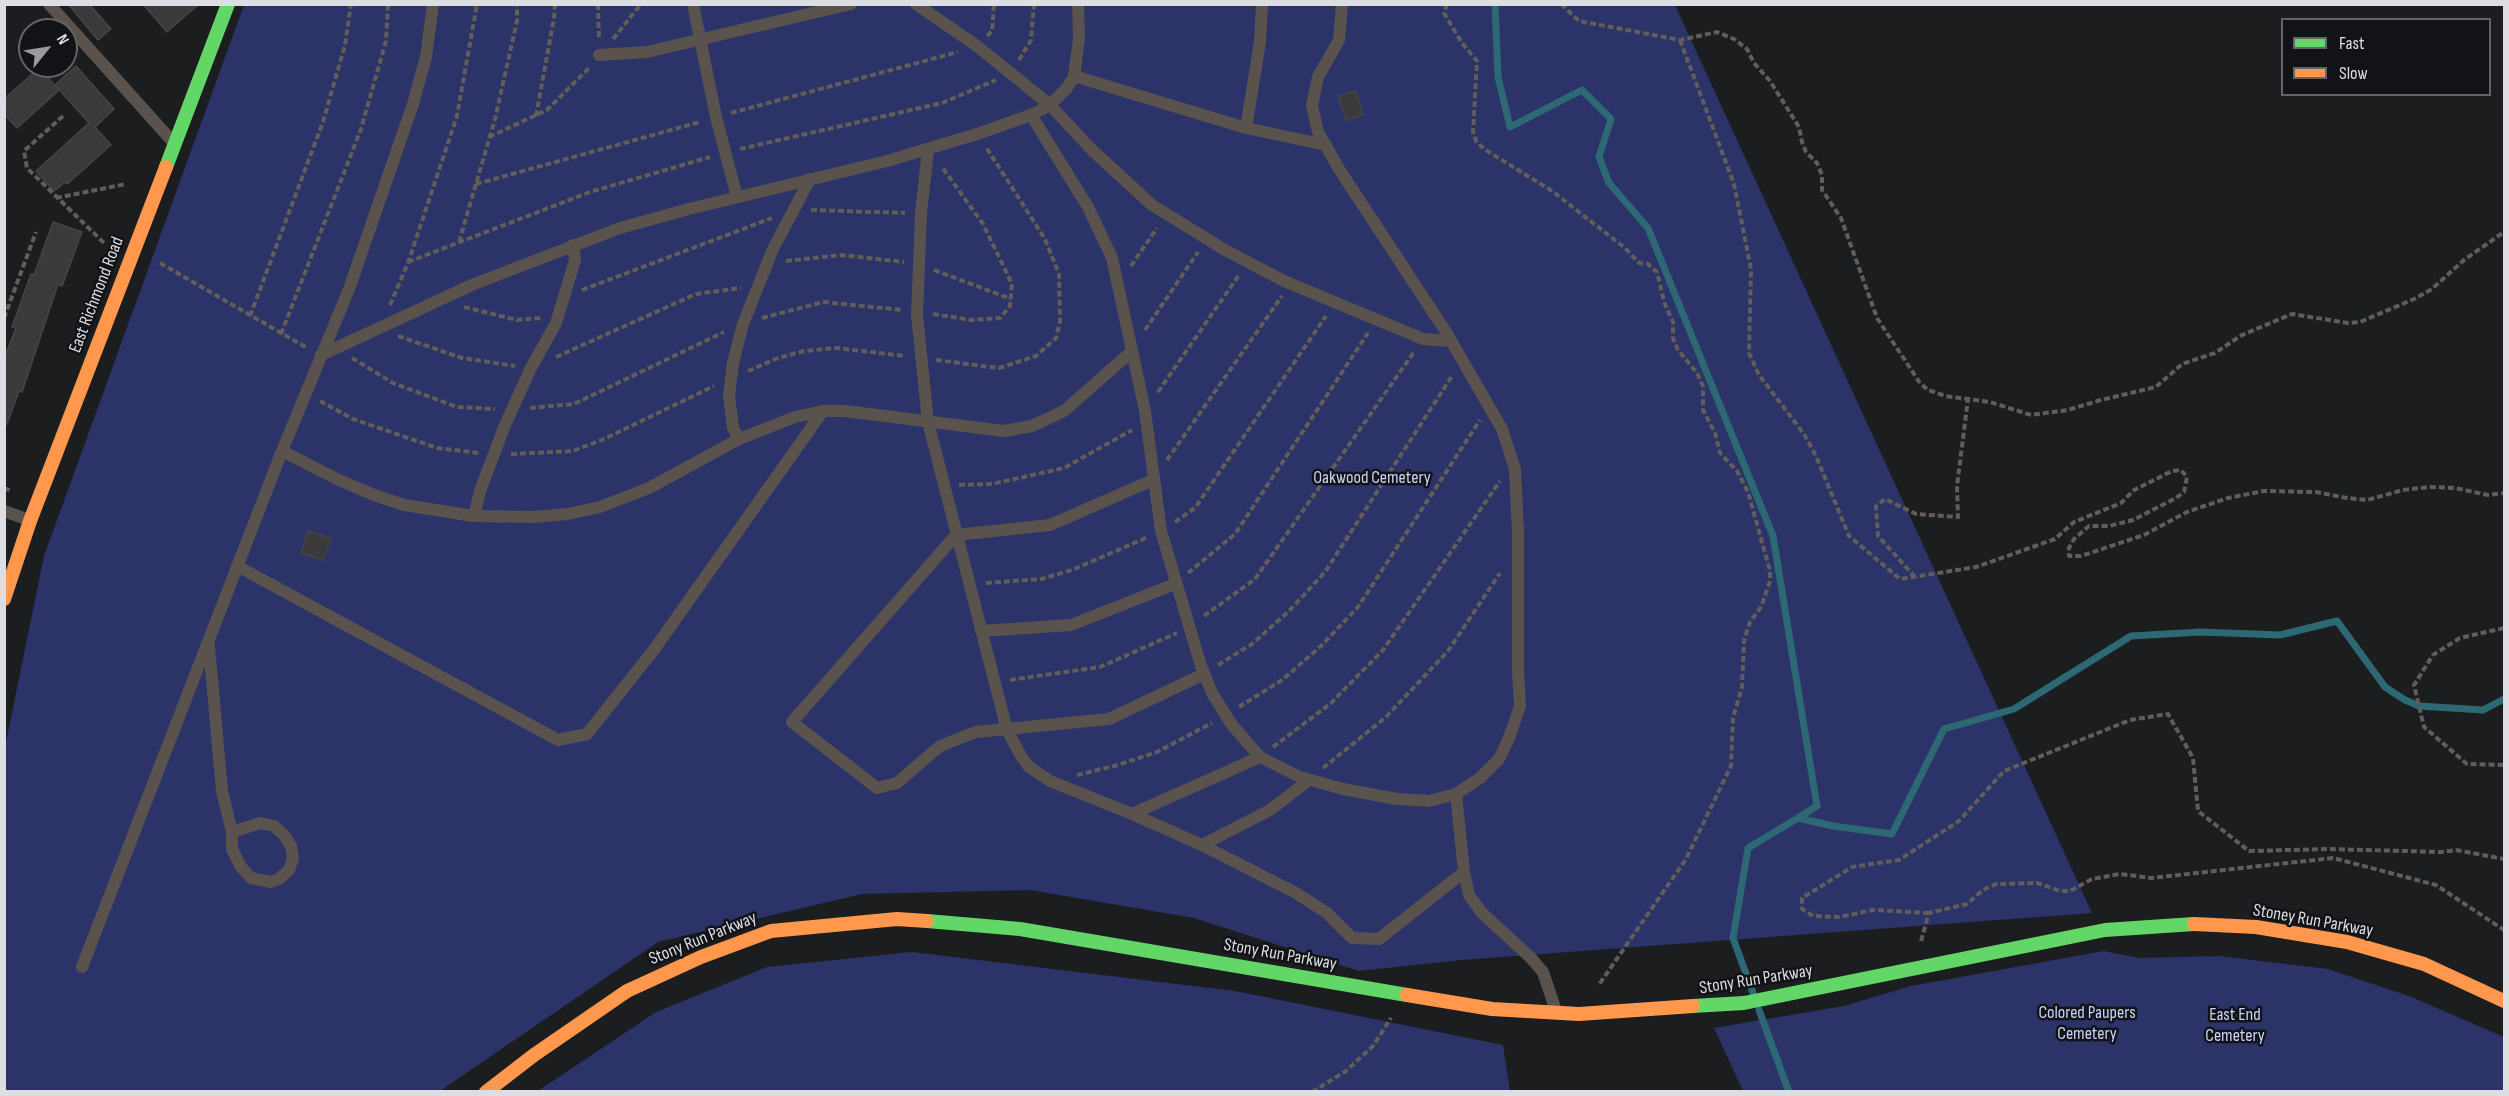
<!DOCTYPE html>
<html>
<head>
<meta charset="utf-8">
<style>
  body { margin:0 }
  #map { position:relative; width:2509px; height:1096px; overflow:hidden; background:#1c1d1f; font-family:"Sofia Sans Condensed",sans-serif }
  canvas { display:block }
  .frame { position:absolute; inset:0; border:6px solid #dddee1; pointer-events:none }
  .legend { position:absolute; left:2281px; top:18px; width:210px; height:78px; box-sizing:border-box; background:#121317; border:2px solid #636468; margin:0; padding:8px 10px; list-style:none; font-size:18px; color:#dddee1 }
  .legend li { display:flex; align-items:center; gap:12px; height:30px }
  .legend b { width:30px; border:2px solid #636468 }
  .north { position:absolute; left:18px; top:18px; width:60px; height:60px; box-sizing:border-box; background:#121317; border:2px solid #636468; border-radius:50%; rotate:60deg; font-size:16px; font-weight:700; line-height:24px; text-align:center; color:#dddee1 }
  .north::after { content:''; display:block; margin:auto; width:21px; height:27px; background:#999a9d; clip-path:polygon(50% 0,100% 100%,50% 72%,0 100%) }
</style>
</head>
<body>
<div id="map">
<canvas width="2509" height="1096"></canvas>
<div class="frame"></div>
<ul class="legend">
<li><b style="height:8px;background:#63d668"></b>Fast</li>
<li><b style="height:8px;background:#ff974d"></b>Slow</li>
</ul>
<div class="north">N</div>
</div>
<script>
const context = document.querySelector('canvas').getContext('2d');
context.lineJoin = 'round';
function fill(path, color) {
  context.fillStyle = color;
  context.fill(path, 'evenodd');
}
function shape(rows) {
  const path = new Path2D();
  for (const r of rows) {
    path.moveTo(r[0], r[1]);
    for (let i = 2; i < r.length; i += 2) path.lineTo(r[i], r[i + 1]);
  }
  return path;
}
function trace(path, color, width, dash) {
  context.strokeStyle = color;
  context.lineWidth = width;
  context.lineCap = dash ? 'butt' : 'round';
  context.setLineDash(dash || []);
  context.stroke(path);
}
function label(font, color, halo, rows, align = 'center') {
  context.font = font + ' "Sofia Sans Condensed",sans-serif';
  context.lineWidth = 5;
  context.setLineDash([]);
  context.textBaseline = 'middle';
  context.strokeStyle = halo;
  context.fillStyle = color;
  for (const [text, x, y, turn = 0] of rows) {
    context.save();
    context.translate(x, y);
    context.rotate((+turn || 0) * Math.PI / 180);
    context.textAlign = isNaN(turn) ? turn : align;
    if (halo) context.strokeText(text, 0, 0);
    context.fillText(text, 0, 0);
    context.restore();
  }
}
const green = shape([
  [244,5,1675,5,2092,913,1461,960,1359,971,1194,918,1030,890,862,894,658,942,440,1091,5,1092,5,747,44,556],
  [2104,951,2139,958,2219,956,2328,969,2409,996,2504,1037,2504,1091,1743,1091,1714,1028,1844,1006,1911,986],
  [912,952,1235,991,1503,1045,1510,1091,538,1091,656,1012,767,967]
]);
const stream = shape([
  [1495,4,1498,77,1510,127,1582,90,1611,119,1599,157,1609,183,1648,228,1773,536,1817,806,1798,818],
  [1753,993,1733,938,1748,848,1798,818,1833,826,1892,834,1944,729,2014,709,2131,636,2201,632,2280,635,2337,621,2385,687,2405,700,2419,706,2483,710,2504,699],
  [1759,1010,1789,1092]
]);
const building = shape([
  [68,4,89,4,111,29,98,40,68,4],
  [143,4,199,4,167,32,143,4],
  [76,66,114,109,95,127,111,145,67,184,65,182,54,191,36,171,89,123,55,85,76,66],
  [39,68,59,90,17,128,4,114,4,99,39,68],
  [1355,91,1363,115,1346,120,1338,96,1355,91],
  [53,222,82,232,62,286,58,284,22,392,19,391,7,424,4,424,4,359,16,328,12,327,31,274,34,275,53,222],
  [308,531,331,538,323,560,301,553,308,531]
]);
const path = shape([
  [598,4,599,40],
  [1447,4,1444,13,1462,43,1477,61,1473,132,1476,141,1484,149,1552,191,1625,248,1639,263,1648,264,1657,272,1664,302,1673,322,1673,338,1678,350,1697,373,1703,386,1703,410,1715,433,1720,453,1737,471,1748,492,1770,571,1770,581,1761,607,1750,622,1744,640,1742,687,1733,718,1731,766,1686,859,1598,986],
  [1561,4,1579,21,1680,40,1717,32,1734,39,1747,49,1754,63,1770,81,1799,127,1802,142,1806,152,1817,163,1822,175,1822,190,1841,218,1877,318,1920,383,1928,390,1945,396,1990,402,2031,415,2068,410,2101,400,2156,387,2182,364,2215,353,2242,335,2292,314,2348,323,2360,322,2414,299,2432,289,2464,260,2504,232],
  [987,36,992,31,994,4],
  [613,39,641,4],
  [1680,40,1734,184,1751,269,1749,353,1759,375,1804,434,1816,456,1849,536,1900,579,1976,567,2055,539,2074,522,2121,503,2134,490,2172,471,2181,470,2187,477,2184,492,2176,498,2133,520,2109,526,2089,526,2074,539,2069,548,2069,556,2081,556,2144,535,2187,512,2228,498,2264,491,2316,492,2347,498,2367,500,2403,490,2430,487,2455,488,2488,495,2504,493],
  [1019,60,1031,40,1034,4],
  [731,113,958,52],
  [63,116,24,151,27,168,104,243],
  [536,116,554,18,555,4],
  [489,137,547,110,589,68],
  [740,149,942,103,996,80],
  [476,184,700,122],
  [56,198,126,184],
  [811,210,905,213],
  [459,242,495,119,517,21,517,4],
  [786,261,841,255,904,262],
  [408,262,590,192,710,157],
  [160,263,307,348],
  [1131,266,1157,228],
  [934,270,1011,299],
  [582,290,772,218],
  [390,305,408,263,457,116,477,4],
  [464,307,517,320,542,318],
  [933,314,971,320,1000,318,1010,306,1012,284,983,224,942,167],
  [250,316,323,122,345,45,351,4],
  [4,318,36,232],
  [762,318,823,302,902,310],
  [1145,330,1198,252],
  [281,334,361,129,386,41,388,4],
  [398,336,462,358,515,366],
  [556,357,696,294,741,288],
  [352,358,393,383,457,407,495,409],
  [936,360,999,368,1036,356,1056,338,1060,322,1059,274,1045,239,986,147],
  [748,371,778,358,804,351,837,348,905,356],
  [1158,392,1239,275],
  [320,401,353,419,437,448,479,453],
  [530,408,574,404,724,332],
  [511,454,573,451,604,439,714,386],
  [1167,460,1282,296],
  [959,485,992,484,1064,468,1132,430],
  [4,488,12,491],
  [1175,522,1195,508,1326,316],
  [1188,573,1235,534,1368,333],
  [1915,577,1878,536,1876,506,1885,499,1916,514,1958,517,1957,486,1968,399],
  [986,583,1041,579,1072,570,1148,537],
  [1204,616,1255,579,1414,352],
  [2504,628,2460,638,2433,655,2414,685,2424,727,2467,764,2504,765],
  [1218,665,1252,644,1289,611,1325,572,1452,376],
  [1010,680,1100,667,1177,633],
  [1239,707,1282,680,1321,646,1358,607,1480,420],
  [1273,747,1330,704,1383,650,1500,481],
  [1323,768,1386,717,1448,651,1500,573],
  [1077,775,1118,765,1157,752,1212,723],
  [1929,913,1873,910,1839,917,1813,916,1802,909,1802,898,1852,867,1899,860,1959,821,2004,771,2130,720,2168,714,2193,758,2198,811,2249,851,2330,849,2441,852,2456,850,2504,859],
  [1921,941,1929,913,1967,904,1983,890,1996,884,2037,883,2060,891,2070,891,2092,879,2120,874,2151,878,2333,858,2436,885,2504,930],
  [1312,1092,1346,1071,1373,1046,1391,1018]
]);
const lane = shape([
  [49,4,173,142],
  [693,4,716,117,737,197],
  [916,4,977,46,1050,105,1092,150,1152,205,1225,250,1284,281,1423,339,1451,341],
  [599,55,647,52,851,4],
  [1074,76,1246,128,1326,145],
  [1031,115,1088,207,1112,258,1145,411,1161,531,1201,666,1212,693,1232,725,1260,757,1300,777,1343,789,1397,799,1429,801,1456,794,1480,778,1499,759,1509,738,1520,706,1518,672,1518,532,1515,469,1502,429,1446,332,1339,169,1318,132,1312,106,1318,77,1339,40,1342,4],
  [1246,128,1260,42,1262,4],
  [928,150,921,213,917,315,928,422,1007,730,1021,756,1029,767,1050,781,1132,814,1202,845,1296,893,1327,913,1352,938,1379,939,1464,872],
  [321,355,474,284,620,228,689,209,887,161,977,134,1031,115,1050,105,1067,88,1074,76,1079,39,1078,4],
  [739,439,795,417,823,411,845,411,1004,431,1032,426,1064,411,1131,352],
  [282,451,339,480,374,495,404,505,474,516,533,517,568,514,600,507,649,488,739,439,733,428,729,395,733,363,743,324,773,249,810,179],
  [1153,480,1050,525,956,535,792,722,877,788,897,783,940,746,976,732,1109,719,1204,674],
  [4,511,29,520],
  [474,516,480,491,505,425,531,368,556,323,575,260,573,245],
  [237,566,558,740,587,734,653,651,823,411],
  [981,631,1071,625,1175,584],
  [209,646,222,791,232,832,232,849,241,867,251,878,271,882,279,879,289,870,293,859,291,846,284,835,274,826,260,823,232,832],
  [1456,794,1464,872,1469,895,1482,913,1531,958,1543,972,1556,1011],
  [1132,814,1260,757],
  [1202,845,1270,810,1309,780],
  [82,967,282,451,349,289,413,104,426,57,433,4]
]);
const fast = shape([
  [166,167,228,4],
  [927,921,1020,929,1407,995],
  [1693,1006,1744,1003,2105,930,2194,924]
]);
const slow = shape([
  [4,599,30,521,166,167],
  [2194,924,2256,927,2347,942,2424,964,2504,1001],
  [1407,995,1492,1009,1579,1014,1693,1006],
  [486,1092,534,1055,627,991,701,957,771,931,897,919,927,921]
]);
const streetNames = [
  ["East Richmond Road",97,295,-69],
  ["Stoney Run Parkway",2313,921,10],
  ["Stony Run Parkway",703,939,-22],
  ["Stony Run Parkway",1280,955,10],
  ["Stony Run Parkway",1756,980,-9]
];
const parkNames = [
  ["Oakwood Cemetery",1372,478],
  ["Colored Paupers",2087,1013],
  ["Cemetery",2087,1034],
  ["East End",2235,1015],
  ["Cemetery",2235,1036]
];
fill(green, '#2b3369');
trace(stream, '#2d6975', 7);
fill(building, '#3a3a3a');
trace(building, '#454545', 1.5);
trace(path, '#625d59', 4, [6, 3]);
trace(lane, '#5a534d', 12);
trace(fast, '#63d668', 14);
trace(slow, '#ff974d', 14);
label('18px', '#dddee1', '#121317', streetNames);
label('18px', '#c9d3fc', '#121317', parkNames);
</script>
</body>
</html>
